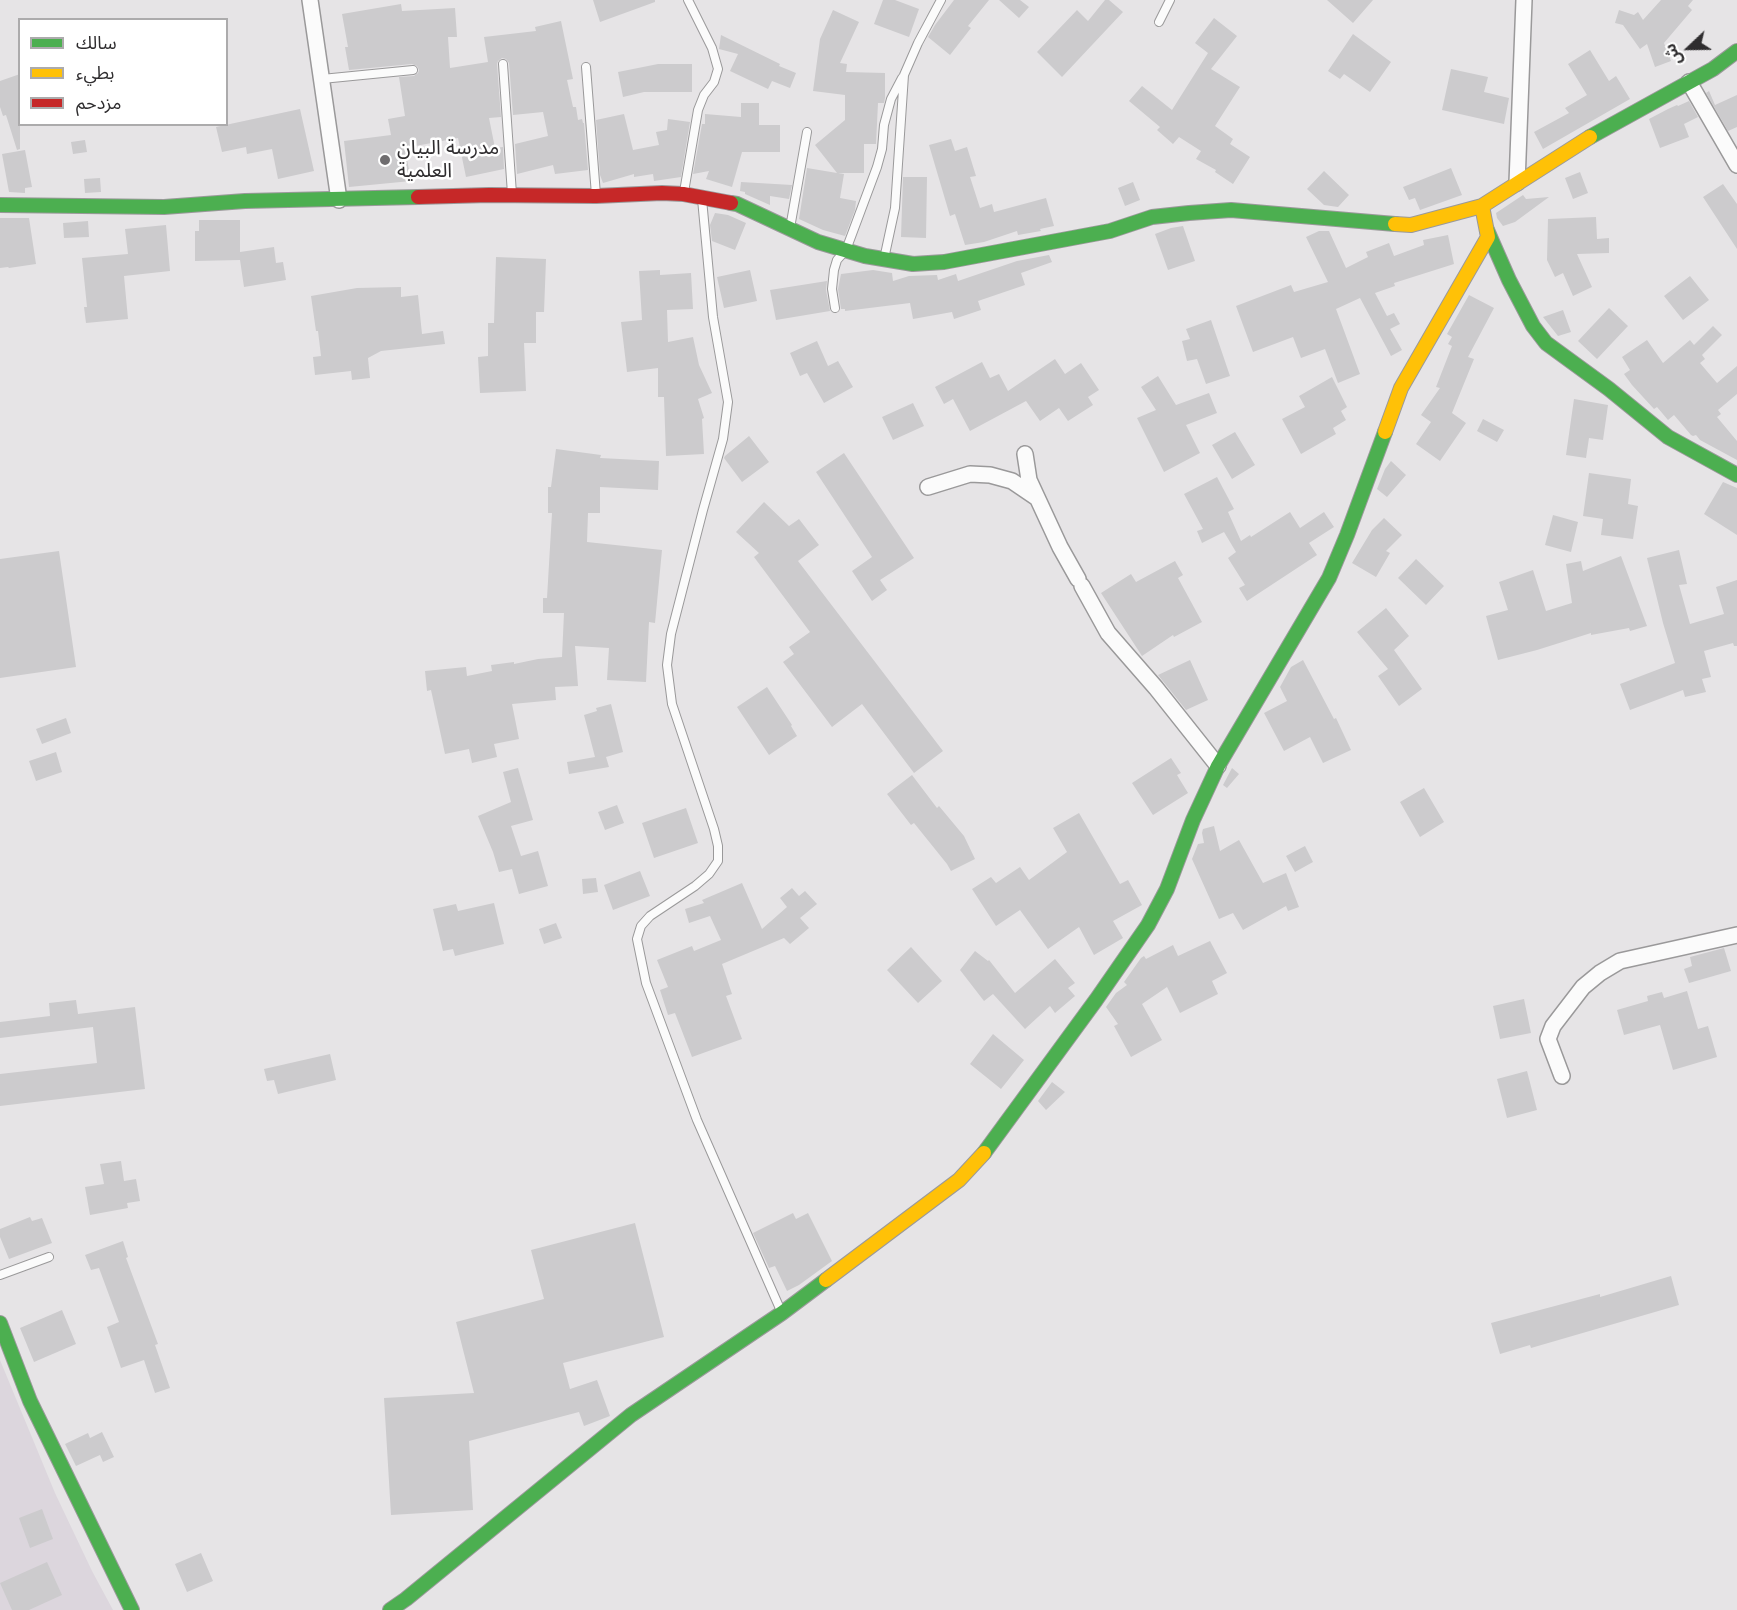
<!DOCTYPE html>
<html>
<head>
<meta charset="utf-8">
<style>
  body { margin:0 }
  #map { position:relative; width:1737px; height:1610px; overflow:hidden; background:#e6e4e6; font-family:"Noto Sans","Noto Sans Arabic",sans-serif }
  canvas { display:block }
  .legend { position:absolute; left:18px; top:18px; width:210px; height:108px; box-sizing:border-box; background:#fff; border:2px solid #acabac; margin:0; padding:8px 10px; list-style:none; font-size:18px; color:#2f2d2f }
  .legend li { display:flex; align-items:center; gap:12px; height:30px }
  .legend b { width:30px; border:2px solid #acabac }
  .north { position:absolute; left:1659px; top:18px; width:60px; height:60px; -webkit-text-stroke:4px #fff; paint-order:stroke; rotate:248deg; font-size:16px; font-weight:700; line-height:24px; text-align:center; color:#2f2d2f }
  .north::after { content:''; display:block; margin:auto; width:21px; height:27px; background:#2f2d2f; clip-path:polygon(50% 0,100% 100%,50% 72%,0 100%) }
</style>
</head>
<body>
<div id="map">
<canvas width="1737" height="1610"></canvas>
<ul class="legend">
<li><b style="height:8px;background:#4caf50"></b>سالك</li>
<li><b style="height:8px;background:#ffc107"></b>بطيء</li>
<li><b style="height:8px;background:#c62828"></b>مزدحم</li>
</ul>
<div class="north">ش</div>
</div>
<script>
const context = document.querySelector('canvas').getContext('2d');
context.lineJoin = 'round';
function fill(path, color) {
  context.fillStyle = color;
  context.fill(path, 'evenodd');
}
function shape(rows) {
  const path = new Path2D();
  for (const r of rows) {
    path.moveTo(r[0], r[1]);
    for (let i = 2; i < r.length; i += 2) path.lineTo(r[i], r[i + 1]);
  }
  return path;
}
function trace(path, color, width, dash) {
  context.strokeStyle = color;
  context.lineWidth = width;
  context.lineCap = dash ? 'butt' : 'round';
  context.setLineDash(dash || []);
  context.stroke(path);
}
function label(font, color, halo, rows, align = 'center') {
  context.font = font + ' "Noto Sans","Noto Sans Arabic",sans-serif';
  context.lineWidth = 5;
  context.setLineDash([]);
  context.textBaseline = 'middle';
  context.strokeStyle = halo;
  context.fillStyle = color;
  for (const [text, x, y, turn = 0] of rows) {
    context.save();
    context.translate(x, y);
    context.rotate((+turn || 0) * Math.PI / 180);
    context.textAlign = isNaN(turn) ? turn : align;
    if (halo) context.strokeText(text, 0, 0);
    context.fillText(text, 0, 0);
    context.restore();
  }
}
const built = shape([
  [0,1360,55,1493,92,1571,113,1610,0,1610]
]);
const building = shape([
  [593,0,655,0,655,2,600,22],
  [883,0,895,0,919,9,909,37,874,24],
  [954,0,989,0,968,26,971,28,950,55,928,37,935,25],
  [999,0,1020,0,1029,7,1019,18],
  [1105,0,1109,0,1123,12,1062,77,1037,52,1077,10,1088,21],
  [1327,0,1373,0,1353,23],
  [1661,0,1693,0,1688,6,1692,10,1664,43,1671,61,1655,67,1647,44,1640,49,1623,25,1615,23,1619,10,1634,15,1638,12,1643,20],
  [401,4,402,11,455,8,457,37,448,37,450,68,488,62,484,37,536,31,535,27,561,21,573,79,567,80,573,107,576,107,578,120,582,119,583,123,584,123,588,170,555,174,553,165,517,174,515,144,548,136,543,112,513,115,509,63,506,59,502,58,498,61,497,64,501,117,489,118,495,148,503,147,504,169,466,177,458,138,405,148,411,181,349,187,344,141,391,135,388,119,405,116,399,77,414,76,418,73,419,70,417,66,412,64,349,70,345,47,348,47,342,14],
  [833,10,859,22,840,63,847,64,846,72,885,73,885,98,884,103,878,103,876,144,864,144,864,173,838,173,844,174,840,198,856,201,855,210,845,236,823,230,799,219,807,168,837,173,815,145,845,120,845,95,813,91,820,39],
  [1214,18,1237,36,1211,69,1240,87,1215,126,1233,139,1230,144,1250,157,1233,184,1215,172,1216,170,1196,159,1201,151,1179,137,1173,144,1157,130,1160,127,1129,101,1142,86,1172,110,1208,53,1195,43],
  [1353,34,1391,62,1370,92,1344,74,1340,79,1328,71],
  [721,35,780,64,779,66,796,73,790,88,772,81,768,89,730,71,738,54,719,49],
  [1590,50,1609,81,1616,76,1630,99,1543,149,1534,132,1569,113,1565,108,1587,95,1568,64],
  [658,64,692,64,692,92,644,92,623,97,618,72],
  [1451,69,1488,77,1484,92,1509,98,1504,124,1442,110],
  [20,74,20,149,17,150,6,115,3,116,0,107,0,81],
  [1709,91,1715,105,1737,95,1737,127,1728,131,1706,93],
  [1689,101,1698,117,1684,124,1689,137,1660,148,1649,119,1668,109,1677,105,1678,106],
  [741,103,759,103,759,125,780,125,780,152,742,152,732,187,706,179,709,171,693,174,702,124,705,124,705,114,741,117],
  [300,109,314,171,278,179,272,149,247,154,246,147,222,152,216,127],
  [624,114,633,150,659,145,656,132,667,130,668,119,690,122,681,177,654,181,653,174,634,177,634,174,603,183,600,175,596,120],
  [951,139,955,151,967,147,976,176,970,177,980,208,992,204,994,212,1046,198,1054,226,1040,229,1041,231,1018,235,1017,231,984,242,965,245,955,214,950,216,929,145],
  [85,140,87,152,73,154,71,142],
  [25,150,32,187,25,188,25,193,9,192,2,154],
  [1451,168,1462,195,1420,210,1415,198,1409,200,1403,187],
  [1324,171,1349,195,1338,207,1324,205,1307,189],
  [1580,172,1588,193,1573,199,1565,178],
  [903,177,927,177,926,238,901,237],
  [100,178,101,192,85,193,84,179],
  [741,182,792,185,789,199,770,196,770,205,745,194,745,192,740,191],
  [1133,182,1140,200,1125,206,1118,188],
  [1723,184,1737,204,1737,249,1703,197],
  [1523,195,1526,199,1549,197,1515,222,1503,226,1497,218,1496,213],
  [715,213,728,215,746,223,735,250,712,241,710,225],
  [1596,217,1597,239,1609,238,1609,253,1577,254,1592,287,1573,296,1563,273,1555,277,1547,260,1548,219],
  [0,218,29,218,36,264,9,268,8,267,0,268],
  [199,220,240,220,240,252,274,247,276,263,283,262,286,280,244,287,240,260,195,261,195,231,199,231],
  [88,221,89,237,64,238,63,223],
  [166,225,170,271,124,276,128,319,86,323,84,307,87,307,82,258,128,254,125,229],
  [1183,226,1195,261,1168,270,1155,234,1171,228],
  [1319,231,1329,231,1346,268,1368,257,1366,252,1389,243,1394,256,1424,245,1423,240,1448,235,1454,264,1394,283,1395,286,1375,293,1387,316,1394,313,1400,324,1390,329,1402,350,1391,356,1360,298,1336,309,1360,374,1338,383,1325,349,1301,358,1293,337,1253,352,1236,306,1291,285,1294,292,1328,282,1306,237],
  [1049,255,1052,262,1021,273,1025,285,978,301,981,310,954,319,952,312,913,319,910,303,845,311,845,309,841,309,838,289,841,274,873,270,892,273,893,281,909,276,937,275,938,280,956,274,958,281,1017,261],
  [496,257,546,259,544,312,536,312,536,343,524,343,526,391,480,393,478,357,488,356,488,323,494,323],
  [660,270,660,275,691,273,693,309,667,310,668,342,693,337,699,365,712,393,698,399,704,418,702,419,704,454,666,456,664,397,658,397,658,368,627,372,621,322,642,320,639,271],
  [750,270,757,301,724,308,717,277],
  [1690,276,1709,300,1683,320,1664,296],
  [827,281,826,290,830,311,776,320,770,290],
  [401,287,401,297,418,295,422,334,443,331,445,344,381,351,368,358,370,378,352,380,351,371,315,375,313,357,321,356,318,331,316,331,311,296,357,288],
  [1469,295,1494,308,1468,357,1474,359,1452,413,1466,423,1440,461,1416,444,1431,422,1421,415,1440,388,1436,387,1452,346,1448,344,1452,337,1447,334],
  [1609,308,1628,326,1597,359,1578,341],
  [1563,310,1571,332,1558,336,1543,317],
  [1211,320,1230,376,1206,384,1197,359,1187,361,1182,341,1190,339,1186,329],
  [1713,326,1722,335,1702,355,1705,359,1700,363,1717,383,1737,366,1737,394,1718,410,1721,414,1717,417,1737,441,1737,460,1700,440,1696,435,1693,436,1691,435,1674,415,1668,420,1657,407,1654,409,1632,385,1624,374,1630,370,1622,357,1647,340,1663,363,1690,340,1694,345],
  [817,341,828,366,838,361,853,387,824,403,807,373,800,376,790,353],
  [1055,359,1065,374,1081,363,1099,390,1088,397,1093,405,1068,421,1059,408,1040,421,1026,401,970,431,953,399,944,404,935,387,982,362,990,378,999,374,1008,391],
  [1158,376,1176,405,1209,393,1217,413,1186,425,1200,453,1164,472,1137,418,1156,410,1141,387],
  [1332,377,1347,407,1341,411,1346,420,1333,428,1336,434,1301,454,1282,419,1305,407,1299,396],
  [1574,399,1608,405,1603,440,1589,438,1586,458,1566,455],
  [913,403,924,426,893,440,882,417],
  [1483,419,1504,430,1497,442,1477,431],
  [1235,432,1255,465,1232,479,1212,445],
  [749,436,769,462,742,482,724,458,725,456],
  [556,449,601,455,600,458,659,461,658,490,600,487,600,513,588,513,587,542,662,550,655,623,649,622,646,682,607,680,609,648,575,646,578,686,555,687,556,700,512,704,519,739,494,744,497,757,472,763,469,749,445,754,431,690,427,691,425,671,466,667,467,676,492,671,491,665,514,662,514,664,538,659,562,657,564,613,543,613,543,598,547,598,552,513,548,513,548,487,551,487],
  [844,453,914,558,880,580,887,590,872,601,852,571,872,557,816,472],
  [1391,461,1406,475,1387,497,1377,489,1385,469],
  [1589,473,1631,479,1628,504,1638,506,1633,539,1601,535,1603,519,1583,516],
  [1217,477,1234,509,1228,512,1241,541,1250,535,1251,537,1290,512,1300,528,1324,512,1334,527,1309,543,1317,555,1247,601,1239,588,1245,585,1228,558,1236,552,1224,532,1202,543,1197,531,1203,529,1184,494],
  [1723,482,1737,488,1737,535,1704,514],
  [764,502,789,526,799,519,819,545,798,561,943,751,914,773,862,704,832,727,783,662,794,654,789,647,810,632,754,557,759,553,736,532],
  [1553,515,1578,522,1571,552,1545,545],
  [1384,518,1402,535,1386,551,1390,553,1376,577,1352,563,1372,530],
  [1679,550,1687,584,1679,585,1690,624,1724,614,1716,587,1737,580,1737,646,1734,646,1733,643,1704,651,1711,677,1702,679,1706,692,1685,697,1683,690,1630,710,1620,684,1675,663,1663,623,1647,558],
  [59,551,76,667,0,678,0,559],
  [1621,556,1647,626,1630,631,1629,628,1591,635,1591,633,1537,650,1498,660,1486,616,1508,610,1499,582,1533,570,1546,611,1572,603,1566,564,1581,561,1583,571],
  [1416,559,1444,586,1426,605,1398,578],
  [1175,561,1183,575,1178,578,1202,622,1174,637,1173,635,1142,656,1101,593,1131,574,1136,582],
  [1386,608,1409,636,1394,650,1422,689,1399,706,1378,676,1388,669,1357,632],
  [1190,660,1208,700,1186,710,1158,675],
  [1303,660,1334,719,1336,718,1351,750,1323,763,1310,737,1284,751,1264,713,1287,701,1280,687,1291,667],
  [767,687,792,725,791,726,797,736,769,755,737,707],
  [611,704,623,752,606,757,609,767,569,774,567,762,595,757,584,715,597,711,596,708],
  [66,718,71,733,42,744,36,729],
  [56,752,62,772,36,781,29,761],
  [1171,758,1181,773,1177,775,1188,793,1153,815,1132,783],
  [518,768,533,820,511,826,521,856,538,851,548,886,519,894,512,869,499,872,493,852,478,816,511,802,503,772],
  [1232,768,1239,774,1227,788,1223,785],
  [912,775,937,808,939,806,964,836,975,859,951,871,947,864,914,823,911,825,887,794],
  [1424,788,1444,822,1420,837,1400,802],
  [617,805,624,823,605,830,598,812],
  [686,808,698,843,654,858,642,823],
  [1079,813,1120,884,1128,880,1142,905,1113,921,1123,938,1094,955,1079,927,1048,949,1020,910,996,926,972,889,991,877,996,883,1020,867,1029,880,1067,852,1053,828],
  [1214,826,1220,851,1239,840,1263,883,1286,873,1299,907,1288,911,1286,906,1243,930,1233,913,1219,919,1192,859,1198,844,1204,843,1202,833,1203,829],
  [1305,846,1313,862,1295,872,1286,856],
  [640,871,650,896,613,910,604,885],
  [596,878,598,892,583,894,582,879],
  [742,883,762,929,787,907,780,898,792,888,799,896,805,891,817,904,800,918,809,928,790,944,784,938,722,964,732,994,726,996,742,1039,692,1057,675,1013,668,1015,660,990,668,987,657,960,692,946,694,951,721,940,710,916,689,923,685,909,704,903,702,900],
  [494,903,504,944,455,956,453,949,443,951,433,909,456,904,458,911],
  [556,923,562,938,544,944,539,929],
  [1210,941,1227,973,1212,981,1218,994,1180,1013,1167,987,1142,1004,1162,1040,1131,1057,1114,1026,1118,1024,1106,1007,1116,993,1127,985,1124,982,1141,958,1144,956,1146,959,1173,945,1178,956],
  [911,947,942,981,918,1003,887,970],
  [1724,948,1731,971,1689,983,1684,969,1692,966,1690,957],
  [975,951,988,961,989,960,1015,993,1055,959,1075,983,1068,988,1075,996,1055,1013,1050,1006,1025,1029,993,994,984,1001,960,970],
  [1687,991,1698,1029,1708,1026,1717,1057,1673,1070,1660,1025,1624,1035,1617,1010,1648,1001,1647,996,1662,992,1664,998],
  [1524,999,1531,1033,1500,1039,1493,1006],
  [76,1000,78,1014,135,1007,145,1089,0,1106,0,1074,97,1063,93,1027,0,1038,0,1022,50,1016,49,1003],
  [993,1034,1024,1060,1001,1089,970,1064],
  [330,1054,336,1080,278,1094,274,1080,267,1081,264,1069],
  [1527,1071,1537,1110,1507,1118,1497,1079],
  [1052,1082,1065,1092,1046,1110,1038,1101],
  [121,1161,124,1181,136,1179,140,1201,127,1203,128,1208,90,1215,85,1187,104,1184,100,1164],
  [793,1213,796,1219,808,1213,832,1261,799,1285,787,1291,775,1266,769,1268,753,1233],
  [30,1217,32,1221,42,1218,52,1243,9,1259,0,1237,0,1229],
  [635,1223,664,1337,563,1363,570,1389,597,1380,610,1416,584,1426,579,1412,469,1441,473,1510,391,1515,384,1398,474,1393,456,1322,544,1299,531,1250],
  [123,1241,128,1257,126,1258,158,1344,155,1345,170,1388,155,1393,144,1360,121,1368,107,1327,119,1322,99,1268,91,1270,85,1255],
  [1671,1276,1679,1305,1531,1348,1530,1345,1500,1354,1491,1323,1600,1294,1600,1297],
  [62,1310,76,1344,34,1362,20,1328],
  [102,1432,114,1457,103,1462,100,1455,76,1466,65,1444,88,1433,90,1438],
  [42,1509,53,1539,30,1548,19,1518],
  [201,1553,213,1581,187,1592,175,1564],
  [47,1562,62,1595,29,1610,12,1610,0,1583]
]);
const lane = shape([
  [1159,22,1170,0],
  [503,64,512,194],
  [586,67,596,195],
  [322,79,413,70],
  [684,192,698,110,704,95,714,82,718,69,712,48,688,0],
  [702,199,713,317,728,402,723,439,703,510,671,634,667,665,672,704,714,829,718,846,718,861,709,874,695,886,650,916,641,926,637,939,646,983,697,1120,781,1311],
  [790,228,807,132],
  [884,259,895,208,904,75,918,43,941,0],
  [835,308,832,289,834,270,837,260,846,250,877,167,882,149,884,125,891,99,902,78],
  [0,1275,49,1257]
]);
const street = shape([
  [310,0,339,200],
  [1689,82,1737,165],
  [1517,183,1524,0],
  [1025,454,1029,480,1060,547,1078,579],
  [928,487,970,474,990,475,1012,481,1037,498],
  [1082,586,1108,633,1156,688,1218,766],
  [1562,1076,1548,1039,1553,1026,1583,987,1600,973,1620,961,1737,935]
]);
const fast = shape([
  [1590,137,1713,69,1737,51],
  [731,203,737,204,818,242,865,256,913,264,944,262,1110,231,1152,217,1189,213,1231,210,1395,224],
  [0,205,164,207,245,201,418,197],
  [1487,230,1509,280,1533,326,1546,343,1609,389,1668,437,1737,475],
  [984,1153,1096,1000,1148,925,1167,889,1193,820,1218,766,1329,578,1347,535,1385,432],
  [0,1323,30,1401,132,1610],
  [390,1610,406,1599,631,1415,782,1313,826,1280]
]);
const slow = shape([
  [1395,224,1411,225,1482,206,1590,137],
  [1385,432,1401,388,1488,237,1482,206],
  [826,1280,959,1180,984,1153]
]);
const jam = shape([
  [418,197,489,195,596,196,662,193,683,194,731,203]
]);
const markers = [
  [385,160,6,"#6f6d6f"]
];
const poiNames = [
  ["مدرسة البيان",397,148],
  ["العلمية",397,171]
];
fill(built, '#dcd6dd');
fill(building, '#cccbcd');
trace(lane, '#9a999a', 10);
trace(street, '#9a999a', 18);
trace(fast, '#9a999a', 16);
trace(slow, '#9a999a', 16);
trace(jam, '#9a999a', 16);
trace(lane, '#fbfbfb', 8);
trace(street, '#fbfbfb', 15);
trace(fast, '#4caf50', 14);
trace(slow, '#ffc107', 14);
trace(jam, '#c62828', 14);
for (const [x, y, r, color] of markers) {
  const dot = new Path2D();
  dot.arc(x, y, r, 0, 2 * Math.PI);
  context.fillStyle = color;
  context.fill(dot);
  trace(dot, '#fff', 2);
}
label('20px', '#2f2d2f', '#fff', poiNames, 'left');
</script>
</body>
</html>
